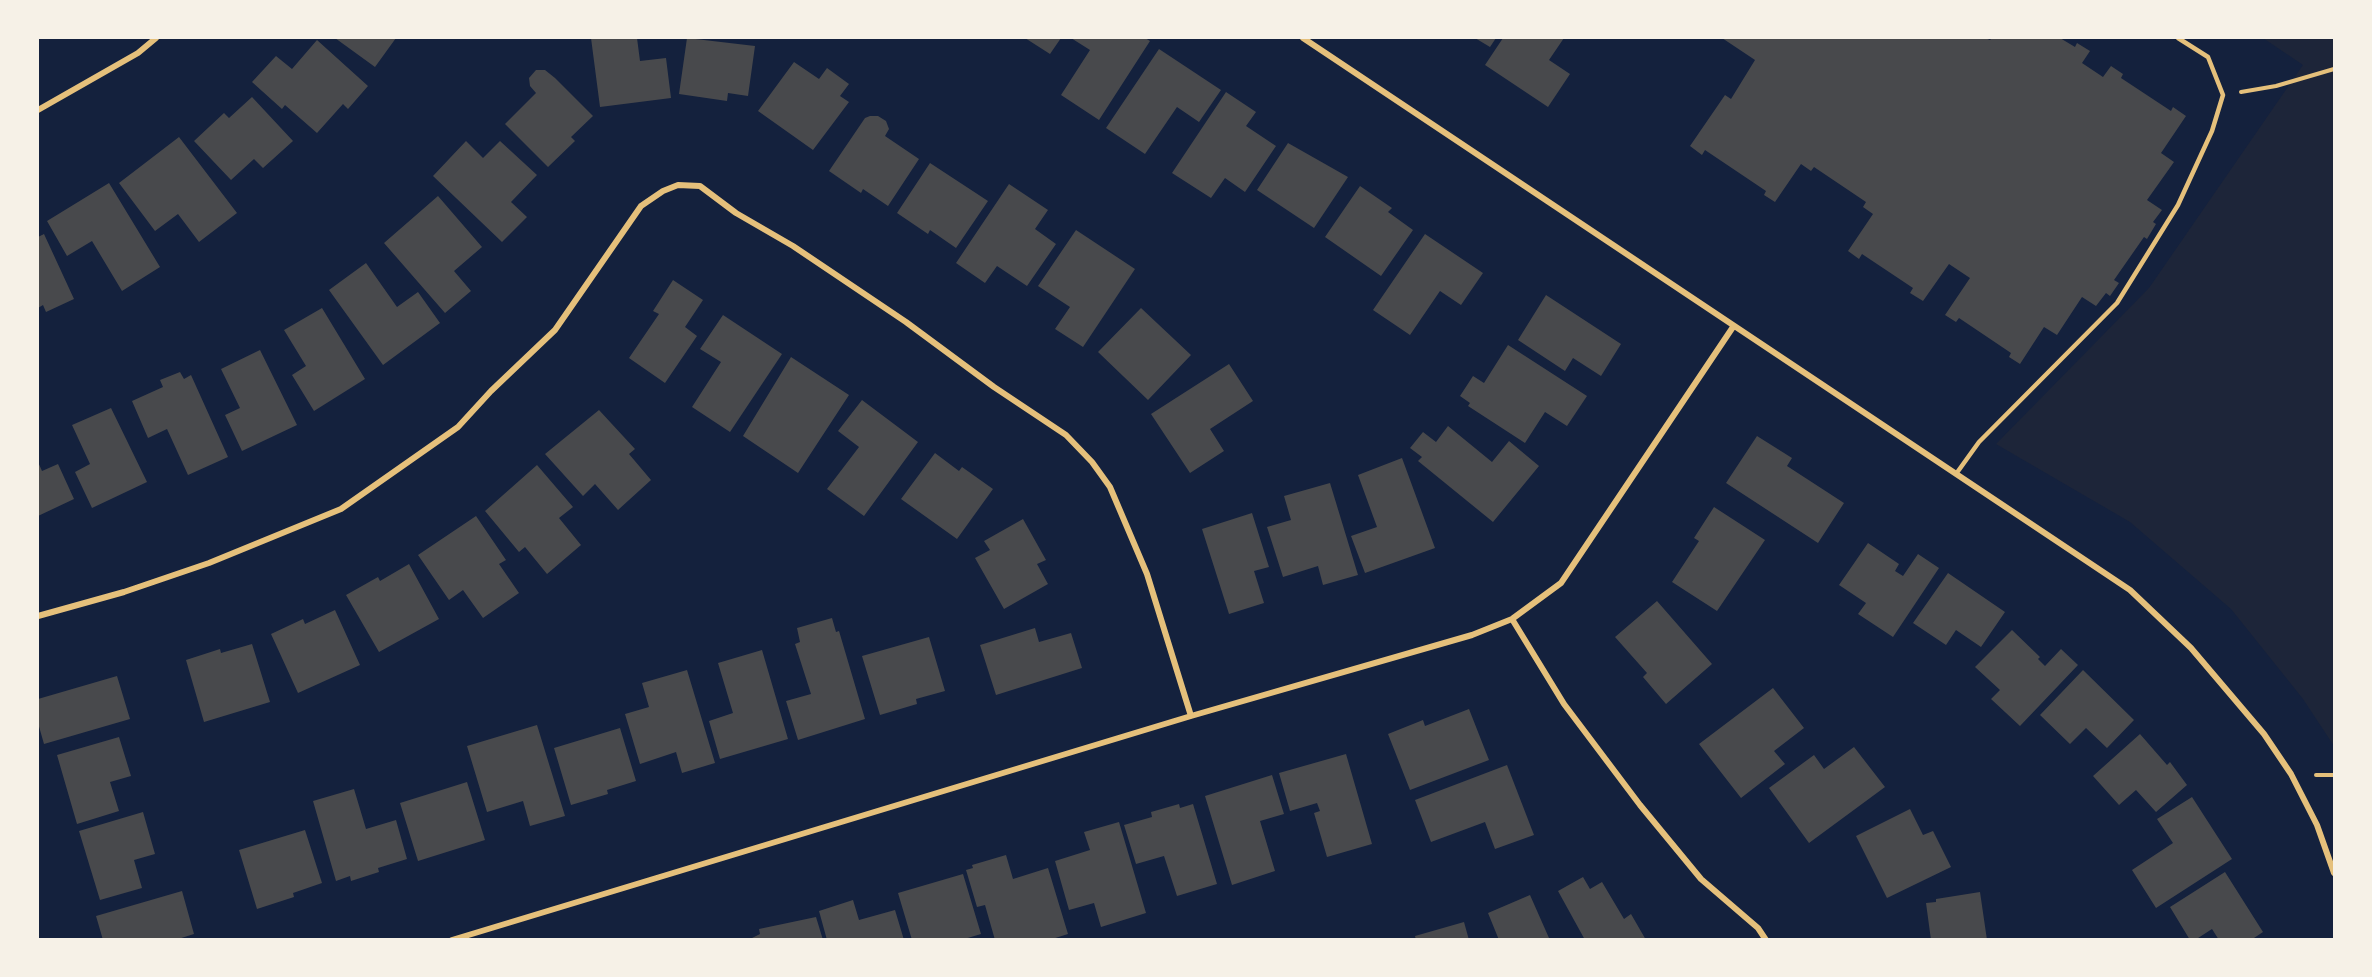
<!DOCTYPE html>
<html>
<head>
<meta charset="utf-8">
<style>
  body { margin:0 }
  #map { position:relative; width:2372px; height:977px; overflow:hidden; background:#14213d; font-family:"Archivo Narrow",sans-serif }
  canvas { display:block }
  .frame { position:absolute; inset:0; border:39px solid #f6f1e7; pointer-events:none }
</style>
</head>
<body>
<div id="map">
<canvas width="2372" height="977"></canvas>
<div class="frame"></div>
</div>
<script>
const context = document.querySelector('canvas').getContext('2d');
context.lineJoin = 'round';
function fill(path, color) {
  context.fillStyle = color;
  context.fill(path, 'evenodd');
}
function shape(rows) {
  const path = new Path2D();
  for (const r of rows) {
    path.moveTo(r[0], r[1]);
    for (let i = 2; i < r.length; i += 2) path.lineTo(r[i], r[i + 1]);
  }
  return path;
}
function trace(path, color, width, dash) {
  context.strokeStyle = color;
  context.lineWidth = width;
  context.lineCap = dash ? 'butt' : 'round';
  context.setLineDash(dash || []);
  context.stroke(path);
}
const green = shape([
  [2263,38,2334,38,2334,746,2303,699,2231,609,2130,522,1996,444,2149,288,2303,65]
]);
const building = shape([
  [335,38,396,38,375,67],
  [591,38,637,38,640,61,666,58,671,98,600,107],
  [687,38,755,46,748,96,728,93,727,101,679,94],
  [1025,38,1061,38,1050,54],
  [1071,38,1145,38,1150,41,1099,120,1061,95,1090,50],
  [1475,38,1496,38,1490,47],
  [1503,38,1564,38,1549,60,1570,74,1548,107,1485,65],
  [1722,38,1985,38,1990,40,1992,38,2060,38,2075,47,2077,43,2090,51,2082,63,2103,77,2111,66,2123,74,2121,78,2171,111,2173,107,2186,116,2161,153,2174,162,2147,200,2162,210,2153,222,2156,224,2147,239,2144,237,2114,280,2119,283,2110,296,2106,293,2096,306,2082,297,2057,335,2044,327,2020,364,2009,357,2011,353,1959,318,1956,322,1945,315,1970,278,1949,264,1923,301,1910,293,1913,288,1862,254,1859,259,1848,251,1873,214,1863,207,1866,202,1814,167,1811,171,1801,164,1775,202,1764,195,1766,191,1705,150,1702,155,1690,146,1725,95,1731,99,1755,60],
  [317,40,368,86,348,109,343,104,317,133,285,105,282,109,252,82,276,56,292,69],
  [1159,49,1221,90,1199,122,1177,107,1145,154,1106,128],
  [794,62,819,79,827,68,849,84,840,96,849,102,813,150,758,111],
  [536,70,545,70,555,78,593,116,571,137,575,141,548,167,505,124,536,93,530,86,529,78],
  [1226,92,1256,112,1246,126,1276,146,1245,192,1225,178,1211,198,1172,173],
  [252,97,293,141,263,168,254,159,231,180,194,141,224,113,229,118],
  [870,116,878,116,886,121,889,129,885,136,919,159,888,206,863,189,861,193,829,171,865,118],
  [179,137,237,213,199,242,178,214,155,231,119,183],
  [466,141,483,158,500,141,537,175,511,202,527,217,502,242,433,176],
  [1288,143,1348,177,1314,228,1257,190],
  [930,163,988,201,956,248,930,230,928,234,897,213],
  [109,183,160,267,122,291,92,241,67,256,47,221],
  [1009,184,1048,210,1035,229,1056,244,1027,286,997,266,985,283,956,263],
  [1360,186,1392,208,1388,212,1413,230,1381,276,1325,237],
  [438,196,482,247,454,271,471,291,445,313,384,243],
  [1076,230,1135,269,1083,347,1055,329,1070,307,1038,286],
  [44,234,74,299,46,312,43,305,38,308,38,237],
  [1425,234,1483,273,1461,305,1440,291,1410,335,1373,310],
  [366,263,397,307,418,292,440,323,383,365,329,290],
  [673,280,703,300,685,327,697,336,665,383,629,358,659,314,653,311],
  [1546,295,1621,344,1601,376,1573,358,1565,371,1518,340],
  [322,308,365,379,314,411,292,375,306,366,284,330],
  [1141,308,1191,355,1148,400,1098,352],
  [723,315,782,354,730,432,692,407,721,362,700,349],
  [1508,345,1587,396,1567,426,1545,412,1525,443,1468,406,1470,403,1460,396,1473,376,1484,383],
  [260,350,297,425,242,451,225,415,240,408,221,369],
  [791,357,849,395,798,473,743,436],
  [1229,364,1253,401,1210,429,1224,451,1190,473,1151,414],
  [180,372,184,379,191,375,228,457,188,475,167,429,148,438,132,401,163,387,160,380],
  [862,400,918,442,864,516,827,489,859,447,838,431],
  [111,408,147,482,92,508,75,472,90,464,72,425],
  [599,410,635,449,629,454,651,480,618,510,595,484,583,496,545,454],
  [1448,426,1492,462,1509,441,1539,466,1493,522,1418,461,1422,457,1410,448,1423,432,1436,442],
  [1757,436,1792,458,1787,466,1844,503,1818,543,1726,483],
  [935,453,959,471,962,467,993,489,957,539,901,499],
  [1402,458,1435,548,1365,573,1351,536,1377,527,1358,475],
  [38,462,42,471,58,464,74,499,38,516],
  [537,465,573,507,559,518,581,545,547,574,525,547,519,552,485,511],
  [1330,483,1358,575,1323,585,1318,566,1283,577,1267,527,1291,520,1284,496],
  [1714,507,1765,540,1717,611,1672,582,1699,541,1694,538],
  [1252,513,1269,567,1254,571,1264,603,1229,614,1202,529],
  [476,516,506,560,499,564,519,593,483,618,463,590,449,600,418,555],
  [1023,519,1046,560,1037,564,1048,584,1004,609,975,558,990,550,984,541],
  [1868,543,1899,564,1895,571,1903,576,1918,554,1939,568,1893,637,1858,614,1866,603,1839,585],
  [409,564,439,619,379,652,346,595,378,577,380,581],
  [1948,573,2005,612,1981,647,1956,630,1946,645,1913,623],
  [1657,601,1712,664,1666,704,1643,677,1647,673,1615,637],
  [335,610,360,665,298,693,271,634,303,619,305,624],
  [832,618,836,632,839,631,865,719,798,740,786,701,811,694,795,644,800,642,797,628],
  [1035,628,1039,642,1071,633,1082,668,996,695,980,645],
  [2012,630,2040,657,2038,659,2045,666,2061,649,2078,665,2020,726,1991,699,2000,690,1975,667],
  [929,637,945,691,916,699,917,704,880,715,862,656],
  [252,644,270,702,204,722,186,660,220,649,221,653],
  [762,650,788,739,720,759,709,721,733,713,718,663],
  [687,670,715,763,682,773,676,752,640,764,625,714,649,707,642,683],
  [2083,670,2134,720,2107,748,2086,728,2070,744,2040,715],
  [117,676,130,719,44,744,38,723,38,699],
  [1773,688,1804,728,1774,751,1785,764,1741,798,1699,744],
  [1469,709,1489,760,1410,790,1388,734,1423,720,1425,726],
  [537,725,565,816,530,826,523,801,487,812,467,746],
  [620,728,636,781,607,790,608,794,571,805,554,748],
  [2140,734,2167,765,2170,762,2187,785,2156,812,2136,790,2119,805,2093,776],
  [119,737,131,776,110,782,119,811,77,824,57,755],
  [1854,747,1885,787,1809,843,1769,788,1814,755,1824,769],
  [1346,754,1372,844,1327,857,1314,813,1320,811,1317,803,1290,811,1279,773],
  [1507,765,1534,835,1495,849,1485,822,1431,842,1415,800],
  [1272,775,1284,814,1260,821,1275,871,1232,885,1205,796],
  [467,782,485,840,418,861,400,803],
  [354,789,366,829,396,820,407,859,378,868,379,872,351,881,350,876,336,881,313,801],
  [2192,797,2232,859,2156,908,2132,870,2173,843,2157,819],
  [1179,804,1180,808,1193,804,1217,884,1177,896,1164,856,1136,864,1124,825,1152,817,1151,812],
  [1910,809,1923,835,1933,831,1951,867,1887,898,1856,836],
  [143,812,155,854,134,860,142,888,100,900,79,831],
  [1119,822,1146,913,1101,927,1094,903,1069,910,1055,861,1090,850,1084,832],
  [305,830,322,883,293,893,294,897,257,909,239,850],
  [1006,855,1013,879,1048,868,1068,934,1049,940,995,940,985,905,977,907,966,870,973,868,972,865],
  [2225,872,2263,932,2251,940,2219,940,2212,929,2195,940,2190,940,2170,907],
  [963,874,981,934,961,940,912,940,898,893],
  [1583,877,1590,889,1602,882,1624,919,1631,914,1646,940,1585,940,1558,891],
  [182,891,194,934,175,940,103,940,96,916],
  [1980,892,1987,940,1931,940,1926,903,1936,902,1936,899],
  [1530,895,1549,938,1499,940,1488,913],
  [853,900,859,920,895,910,904,940,827,940,819,911],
  [816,917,823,940,748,940,760,934,759,929],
  [1464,922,1469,940,1416,940,1415,936]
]);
const path = shape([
  [2241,92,2276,86,2334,69],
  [2316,775,2334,775]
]);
const service = shape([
  [1956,474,1979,442,2117,303,2178,205,2212,131,2223,95,2208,57,2178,38]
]);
const minor = shape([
  [1303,38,2130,590,2191,648,2264,734,2291,774,2317,825,2334,873],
  [38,110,138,53,156,38],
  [38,616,124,592,209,563,341,509,458,427,491,391,555,330,641,206,663,191,678,185,700,186,736,213,793,246,906,322,994,387,1066,435,1092,462,1110,487,1147,574,1191,716],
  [1512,619,1564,704,1640,805,1701,879,1758,928,1766,940],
  [452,940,1191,716,1472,635,1512,619,1561,583,1733,327]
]);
fill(green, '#1d2539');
fill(building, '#48494c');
trace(path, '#e5c07b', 4);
trace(service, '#e5c07b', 4.5);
trace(minor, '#e5c07b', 6);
</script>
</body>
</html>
